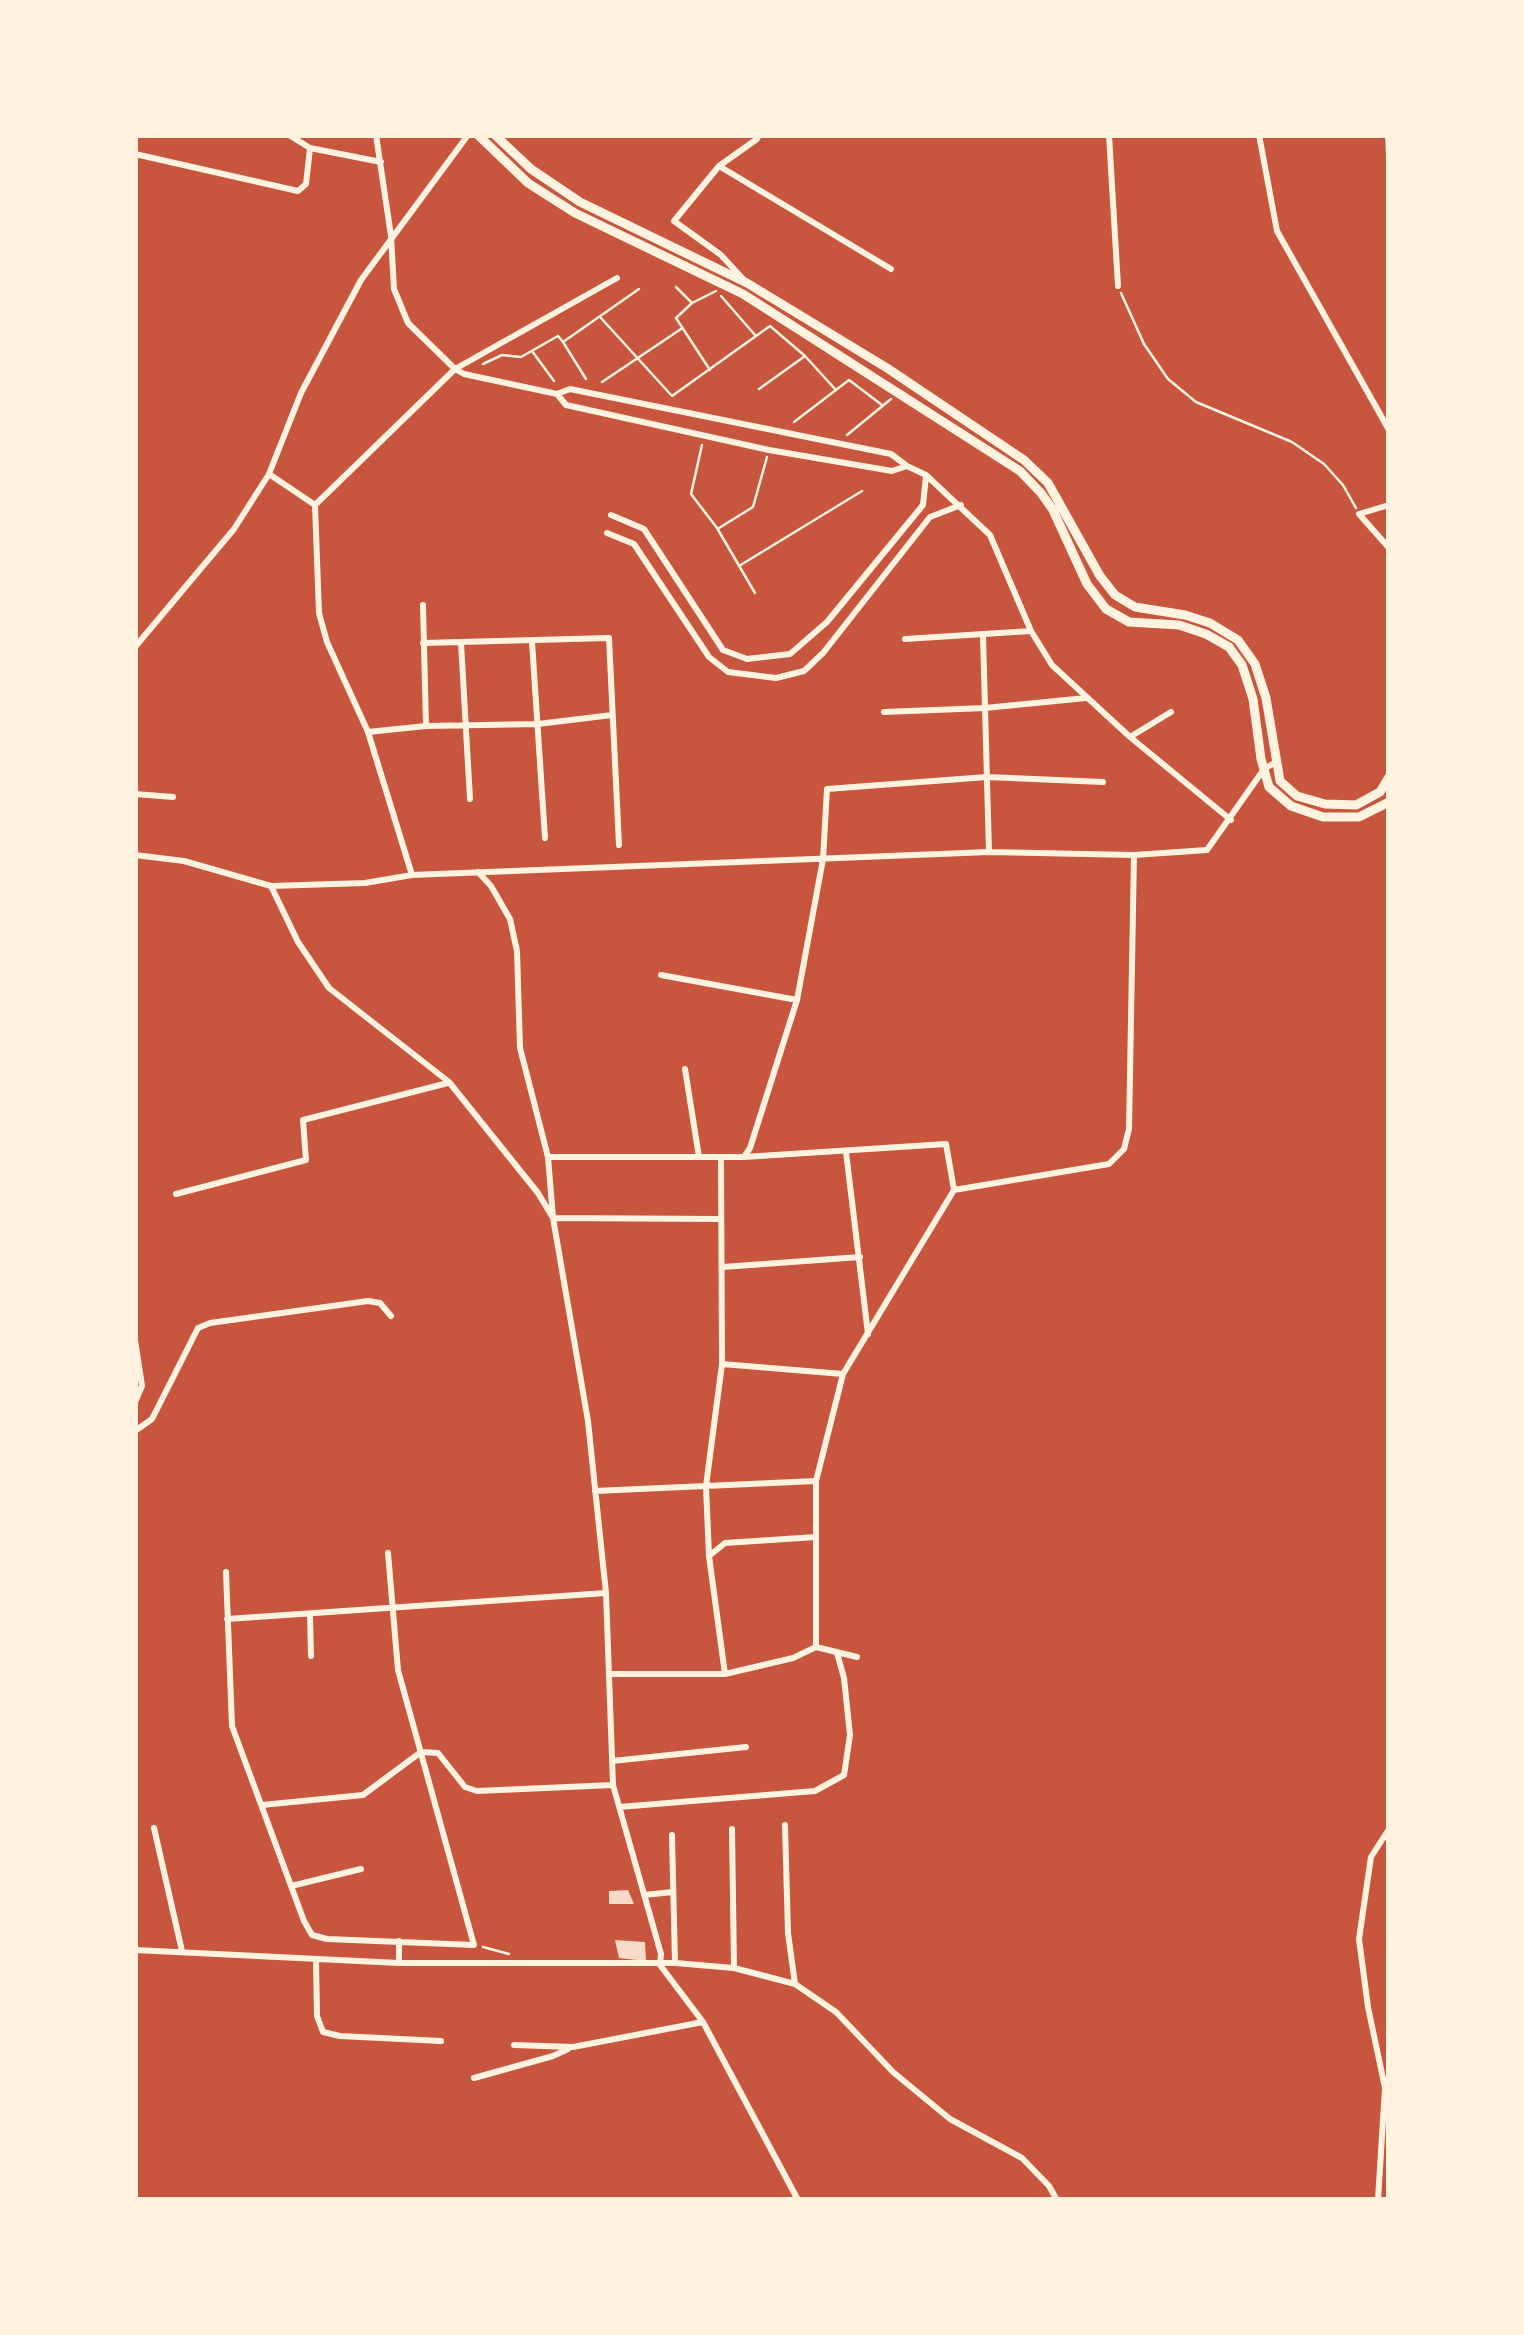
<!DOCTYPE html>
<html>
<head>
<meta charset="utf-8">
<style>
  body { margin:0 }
  #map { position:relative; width:1524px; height:2335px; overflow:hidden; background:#c8553d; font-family:"Roboto Serif",serif }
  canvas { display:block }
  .frame { position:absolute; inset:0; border:138px solid #fff3e0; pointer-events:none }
</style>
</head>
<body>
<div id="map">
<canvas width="1524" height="2335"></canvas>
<div class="frame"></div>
</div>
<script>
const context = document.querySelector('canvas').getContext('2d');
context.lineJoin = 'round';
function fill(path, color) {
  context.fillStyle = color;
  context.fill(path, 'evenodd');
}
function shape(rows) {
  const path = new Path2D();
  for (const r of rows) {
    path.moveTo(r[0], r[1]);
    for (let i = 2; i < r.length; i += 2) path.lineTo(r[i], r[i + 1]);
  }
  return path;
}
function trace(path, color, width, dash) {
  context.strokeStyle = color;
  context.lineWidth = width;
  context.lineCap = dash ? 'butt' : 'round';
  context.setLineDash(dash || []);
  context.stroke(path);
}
const building = shape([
  [628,1890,634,1904,609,1904,609,1891],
  [615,1940,645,1942,646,1961,619,1958]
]);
const path = shape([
  [676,287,692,303],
  [1121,293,1144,344,1168,379,1196,402,1292,442,1324,464,1343,485,1356,508],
  [721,296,755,335],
  [601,318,672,396,770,326,805,356,835,389],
  [563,342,586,379],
  [532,351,554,381],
  [483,364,502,355,521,357,558,336,563,342,639,289],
  [710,370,676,318,692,303,716,291],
  [602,382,681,329],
  [759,389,805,356],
  [794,422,849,380,882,405],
  [847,435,891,399],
  [702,445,691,494,717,528,755,593],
  [719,528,753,507,767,457],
  [739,566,862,491],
  [483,1947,509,1954]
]);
const minor = shape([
  [289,135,310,148,381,162],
  [376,135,391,236,394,289,408,323,455,369,464,374,557,394,570,389,891,454,907,466,926,475,990,535,1031,631,1052,665,1130,737,1231,820],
  [1109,135,1118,286],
  [1259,135,1277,231,1389,430],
  [1388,135,1389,155],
  [135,154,298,191,306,184,310,148],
  [719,166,891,269],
  [744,280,721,255,674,221,719,166,757,139,759,135],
  [557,394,566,405,769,450,892,471,907,466],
  [269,474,315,505],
  [1389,505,1359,514,1389,548],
  [611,515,644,529,723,650,747,659,790,654,827,622,923,505,926,476],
  [607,533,634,544,709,657,728,672,776,678,804,671,823,653,930,517,961,505],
  [423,605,426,726],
  [983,636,989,852],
  [905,639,1031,631],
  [532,642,545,838],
  [423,643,609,638,619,845],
  [461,643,470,799],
  [135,647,234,529,269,474,301,393,361,280,468,135],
  [884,712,985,708,1086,698],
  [368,732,426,726,538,724,612,715],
  [1130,737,1171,712],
  [135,794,173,797],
  [135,855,184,861,271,886,365,883,412,875,989,852,1134,855,1207,850,1264,769,1276,762],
  [478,872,491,886,510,919,517,951,520,1048,548,1157,553,1218,588,1421,606,1593,613,1785,661,1954,660,1965,703,2022,798,2200],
  [412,875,368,732,327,642,319,613,315,505,455,369,617,278],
  [271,886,298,942,329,988,449,1082,538,1193,553,1218,719,1219],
  [661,975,797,1000],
  [685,1069,699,1157],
  [846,1152,868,1334],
  [548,1157,744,1157,946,1144,954,1190],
  [744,1157,750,1148,797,1000,823,859,827,789,987,777,1103,782],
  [721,1158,722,1364,706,1486,709,1556,725,1674],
  [954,1190,1109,1164,1124,1149,1129,1129,1134,855],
  [176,1194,306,1160,303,1120,448,1083],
  [723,1267,860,1257],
  [135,1340,142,1386,135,1402],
  [722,1364,843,1374],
  [135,1431,152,1419,198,1328,210,1323,368,1301,380,1303,391,1316],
  [595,1491,816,1481],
  [709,1556,725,1543,816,1537],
  [226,1572,232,1726,304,1921,312,1935,327,1939,474,1945,398,1670,388,1553],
  [310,1615,311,1656],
  [227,1619,606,1593],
  [816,1647,816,1481,843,1374,954,1190],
  [816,1647,857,1657],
  [609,1674,725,1674,793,1658,816,1647],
  [612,1761,746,1747],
  [262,1805,363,1795,421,1752,438,1753,465,1787,477,1791,613,1785],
  [619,1807,815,1791,844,1775,850,1735,844,1678,837,1653],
  [785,1825,788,1933,795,1984],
  [154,1828,182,1951],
  [732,1829,734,1968],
  [672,1835,675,1963],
  [291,1886,361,1869],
  [644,1895,673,1892],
  [135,1950,399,1963,675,1963,734,1968,795,1984,836,2012,893,2072,950,2119,1022,2158,1049,2186,1057,2200],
  [316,1960,317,2016,323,2032,340,2036,441,2041],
  [399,1963,399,1941],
  [514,2045,573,2047,703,2022],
  [474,2078,553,2056,568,2049],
  [1378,2200,1385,2088,1368,2007,1359,1939,1371,1857,1389,1829]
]);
const primary = shape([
  [478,135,528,183,575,213,743,294,1020,471,1041,493,1053,510,1087,584,1106,609,1129,622,1179,625,1206,634,1229,647,1242,665,1253,699,1261,759,1269,787,1291,806,1323,817,1359,817,1389,802],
  [495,135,531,169,580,202,747,283,887,368,1024,460,1048,483,1100,576,1115,595,1135,607,1185,615,1210,623,1238,640,1255,664,1266,698,1280,781,1297,796,1325,804,1356,805,1380,792,1389,777]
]);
fill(building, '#f7dbc8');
trace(path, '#fff3e0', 2.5);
trace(minor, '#fff3e0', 6);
trace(primary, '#fff3e0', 9);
</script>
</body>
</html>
